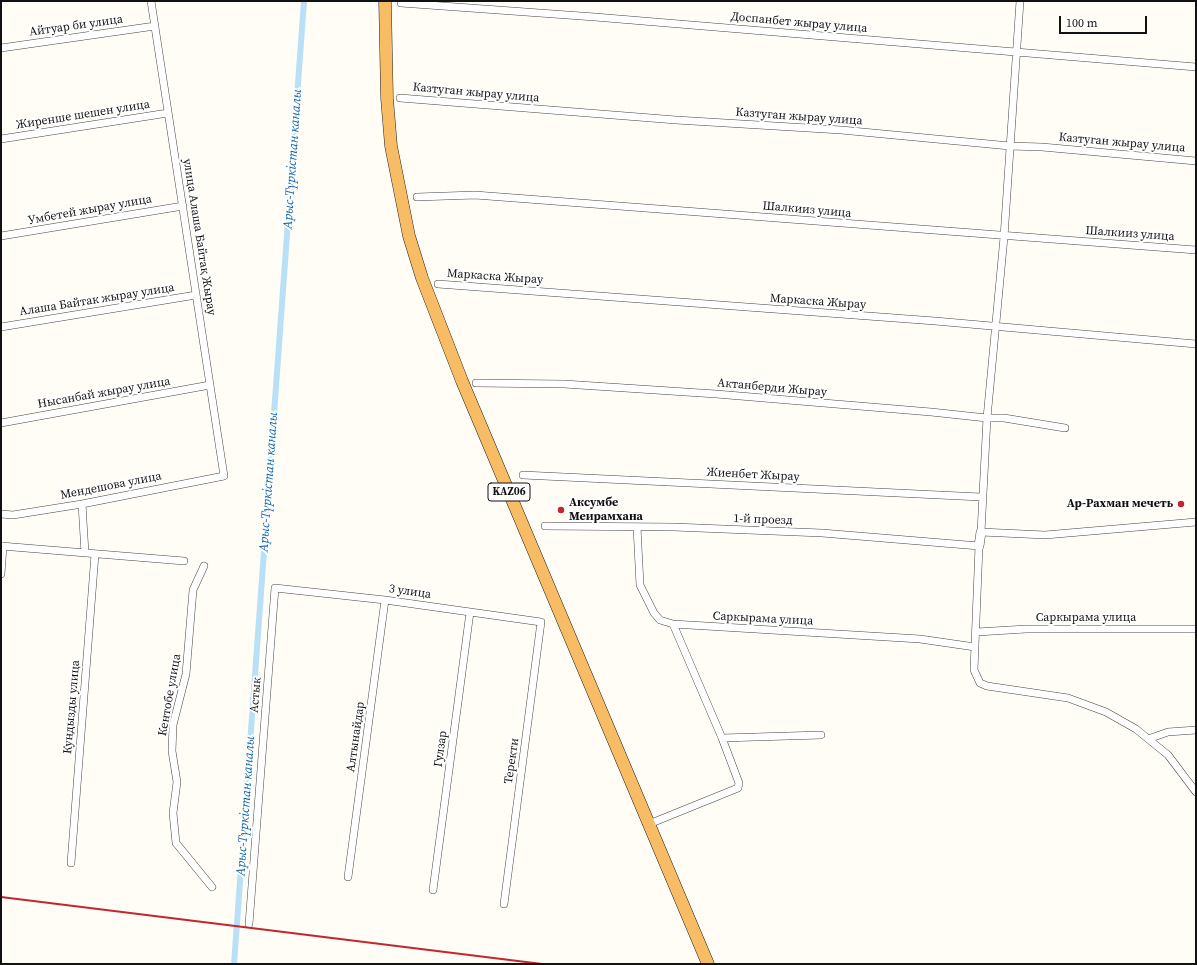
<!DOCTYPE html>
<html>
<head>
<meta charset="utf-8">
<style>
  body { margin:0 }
  #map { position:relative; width:1197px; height:965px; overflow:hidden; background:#fffdf5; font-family:"Source Serif 4",serif }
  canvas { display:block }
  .frame { position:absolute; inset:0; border:2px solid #111; pointer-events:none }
  .scale { position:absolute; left:1059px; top:16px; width:88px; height:18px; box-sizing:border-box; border:2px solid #111; border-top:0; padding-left:5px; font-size:12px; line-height:14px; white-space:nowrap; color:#111; -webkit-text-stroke:3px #fff; paint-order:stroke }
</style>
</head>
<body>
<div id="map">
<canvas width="1197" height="965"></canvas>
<div class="frame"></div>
<div class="scale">100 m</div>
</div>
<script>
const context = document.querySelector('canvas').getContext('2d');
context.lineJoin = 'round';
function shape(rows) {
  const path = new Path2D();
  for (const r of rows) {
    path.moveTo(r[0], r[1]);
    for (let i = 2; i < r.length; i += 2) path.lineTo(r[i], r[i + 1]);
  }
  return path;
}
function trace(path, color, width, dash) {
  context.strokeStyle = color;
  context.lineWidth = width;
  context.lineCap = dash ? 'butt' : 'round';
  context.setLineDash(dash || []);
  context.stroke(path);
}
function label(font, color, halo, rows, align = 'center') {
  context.font = font + ' "Source Serif 4",serif';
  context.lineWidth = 4;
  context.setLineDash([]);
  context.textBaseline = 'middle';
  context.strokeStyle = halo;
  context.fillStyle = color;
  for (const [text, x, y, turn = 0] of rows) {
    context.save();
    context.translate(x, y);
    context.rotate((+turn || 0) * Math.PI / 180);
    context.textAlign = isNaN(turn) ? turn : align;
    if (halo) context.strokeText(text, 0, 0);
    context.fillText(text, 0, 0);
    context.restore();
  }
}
const canal = shape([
  [234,964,304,1]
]);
const minor = shape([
  [401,1,401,3,595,17,1196,67],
  [1020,1,1004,237,987,418,981,532,1045,535,1196,522],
  [1,48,155,26],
  [400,98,676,120,841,130,1010,146,1042,147,1196,161],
  [1,139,168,113],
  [417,197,475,195,1196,250],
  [1,236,183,206],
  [438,284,935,321,1196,344],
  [1,327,196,295],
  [476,383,564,384,716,394,931,412,987,418,1004,418,1065,428],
  [1,423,210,385],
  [523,475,981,497],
  [82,504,85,553],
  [1,514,13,515,82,504,224,476,151,1],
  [545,526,674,527,822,533,979,546,974,670,980,683,987,686,1068,698,1106,712,1136,729,1168,755,1196,792],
  [637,527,640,585,654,613,660,620,673,624],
  [1,546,184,561],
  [204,566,193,590,186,674,173,725,172,751,177,782,173,813,176,843,212,887],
  [1,574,3,546],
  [977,632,1026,629,1196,629],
  [722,738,821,735],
  [1148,739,1168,732,1196,730],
  [649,824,733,790,738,788,739,783,722,738,673,624,920,639,975,647],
  [71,863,95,554],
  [348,877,385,600],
  [433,890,470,612],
  [249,924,275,588,385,600,541,622,504,904]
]);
const tertiary = shape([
  [979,546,981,532]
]);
const trunk = shape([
  [385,1,387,98,391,146,409,236,422,278,462,381,708,964]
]);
const rail = shape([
  [1,897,542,964]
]);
const markers = [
  [1181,504,4,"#c4262e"],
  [561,510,4,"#c4262e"]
];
const shields = [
  [509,492,42]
];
const shieldNames = [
  ["KАZ06",509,492]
];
const streetNames = [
  ["Доспанбет жырау улица",799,23,5],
  ["Айтуар би улица",76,26,-8],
  ["Казтуган жырау улица",476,93,5],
  ["Жиренше шешен улица",83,115,-9],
  ["Казтуган жырау улица",799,117,4],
  ["Казтуган жырау улица",1122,143,5],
  ["Умбетей жырау улица",90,210,-10],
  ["Шалкииз улица",807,210,5],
  ["Шалкииз улица",1130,234,4],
  ["улица Алаша Байтақ Жырау",199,237,81],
  ["Маркаска Жырау",495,277,4],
  ["Алаша Байтак жырау улица",97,300,-9],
  ["Маркаска Жырау",818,302,4],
  ["Актанберди Жырау",772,388,5],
  ["Нысанбай жырау улица",104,393,-10],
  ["Жиенбет Жырау",753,475,3],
  ["Мендешова улица",111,486,-11],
  ["1-й проезд",763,520,2],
  ["3 улица",410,592,8],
  ["Саркырама улица",1086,618],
  ["Саркырама улица",763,619,3],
  ["Кентобе улица",170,695,-80],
  ["Астык",256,695,-85],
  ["Кундызды улица",72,707,-85],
  ["Алтынайдар",356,737,-82],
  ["Гулзар",441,749,-82],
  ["Теректи",512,761,-82]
];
const poiNames = [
  ["Аксумбе",569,503],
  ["Меирамхана",569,517],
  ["Ар-Рахман мечеть",1173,504,"right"]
];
const waterNames = [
  ["Арыс-Түркістан каналы",293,159,-86],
  ["Арыс-Түркістан каналы",269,482,-86],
  ["Арыс-Түркістан каналы",246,806,-86]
];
trace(canal, '#b9e0f7', 6);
trace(minor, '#444', 8);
trace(tertiary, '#444', 10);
trace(trunk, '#222', 13);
trace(minor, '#fff', 7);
trace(tertiary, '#fff', 9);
trace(trunk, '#f7bc64', 12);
trace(rail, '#c4262e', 2);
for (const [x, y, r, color] of markers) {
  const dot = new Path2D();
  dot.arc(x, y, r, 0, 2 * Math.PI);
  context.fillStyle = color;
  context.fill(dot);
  trace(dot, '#fff', 1.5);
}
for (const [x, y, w] of shields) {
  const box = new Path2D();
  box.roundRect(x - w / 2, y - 9, w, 18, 3);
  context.fillStyle = '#fff';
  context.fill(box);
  trace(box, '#111', 1);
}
label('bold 11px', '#111', null, shieldNames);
label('12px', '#111', '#fff', streetNames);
label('bold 12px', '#111', '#fff', poiNames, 'left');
label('italic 13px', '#1768a6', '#fff', waterNames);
</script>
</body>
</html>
